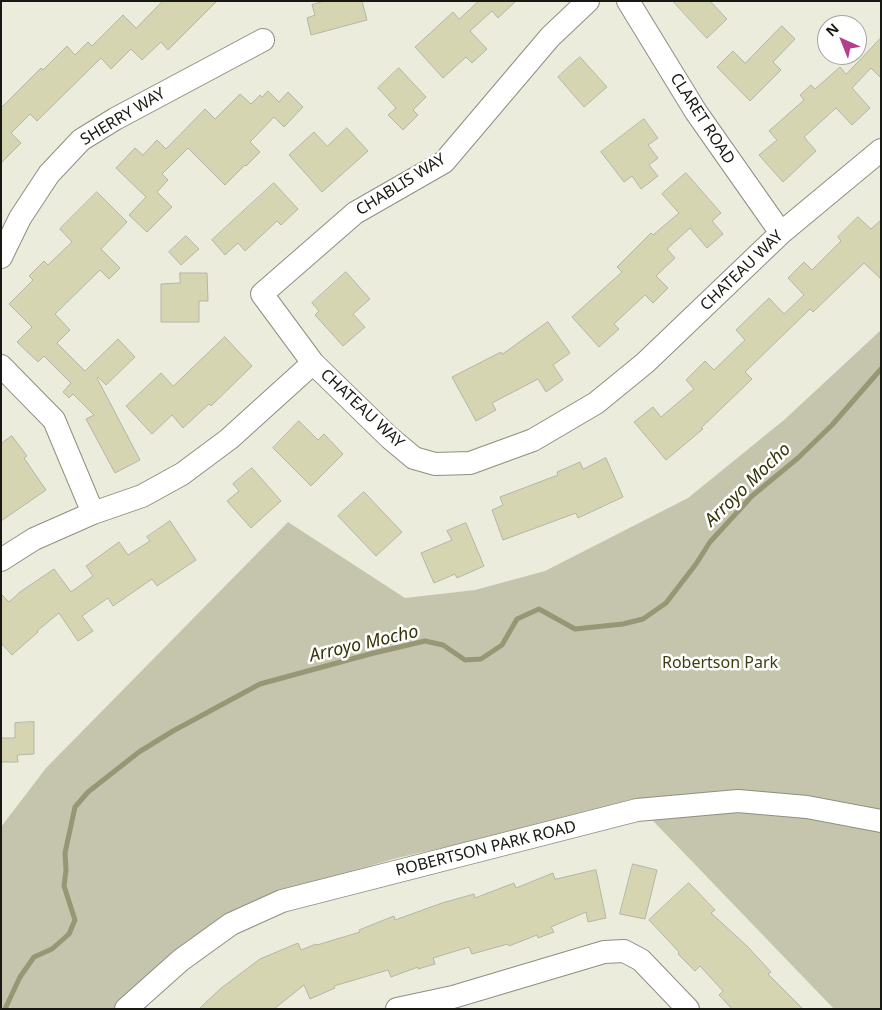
<!DOCTYPE html>
<style>
body{margin:0}
#map{position:relative;width:882px;height:1010px;overflow:hidden;background:#ececdd;font-family:"Noto Sans",sans-serif}
canvas{display:block}
.frame{position:absolute;inset:0;border:2px solid #191913;pointer-events:none}
.north{position:absolute;left:817px;top:15px;width:50px;height:50px;box-sizing:border-box;background:#fff;border:1px solid #a3a3a1;border-radius:50%;rotate:316deg;font-size:14px;font-weight:700;line-height:20px;text-align:center;color:#191913}
.north::after{content:'';display:block;margin:auto;width:18px;height:22px;background:#b53c8f;clip-path:polygon(50% 0,100% 100%,50% 72%,0 100%)}
</style>
<div id="map">
<canvas width="882" height="1010"></canvas>
<div class="frame"></div>
<div class="north">N</div>
</div>
<script>
const context = document.querySelector('canvas').getContext('2d');
context.lineJoin = 'round';
function paint(path, color) { context.fillStyle = color; context.fill(path, 'evenodd'); }
function trace(path, color, width, dash) { context.strokeStyle = color; context.lineWidth = width; context.lineCap = dash ? 'butt' : 'round'; context.setLineDash(dash || []); context.stroke(path); }
function drawText(font, color, halo, rows, align = 'center') {
  context.font = font + ' "Noto Sans",sans-serif'; context.lineWidth = 5; context.setLineDash([]); context.textBaseline = 'middle'; context.strokeStyle = halo; context.fillStyle = color; for (const [text, x, y, turn = 0] of rows) {
    context.save(); context.translate(x, y); context.rotate((+turn || 0) * Math.PI / 180); context.textAlign = isNaN(turn) ? turn : align; if (halo) context.strokeText(text, 0, 0); context.fillText(text, 0, 0); context.restore();
  }
}
paint(new Path2D(`
 M 881,330 L 881,1009 L 834,1009 L 632,799 L 455,845 L 397,858 L 265,897 L 117,1009 L 1,1009 L 1,827 L 46,768 L 288,522 L 405,598 L 475,590 L 545,571 L 688,498 L 784,420 Z`), '#c5c5ae');
trace(new Path2D(`
 M 5,1009 L 20,977 L 34,957 L 52,949 L 69,934 L 75,920 L 64,886 L 66,870 L 65,853 L 75,807 L 88,792 L 139,752 L 173,731 L 260,684 L 370,654 L 425,641 L 443,645 L 465,660 L 481,659 L 502,645 L 517,619 L 539,609 L 575,629 L 623,624 L 643,619 L 666,603 L 696,564 L 710,542 L 752,496 L 798,458 L 832,425 L 881,369`), '#979775', 5);
const building = new Path2D(`
 M 163,1 L 217,1 L 168,50 L 161,42 L 142,60 L 131,49 L 111,69 L 101,58 L 37,121 L 30,114 L 11,133 L 21,143 L 1,163 L 1,108 L 41,68 L 43,70 L 67,46 L 75,55 L 88,42 L 92,46 L 123,15 L 136,28 Z
 M 325,1 L 362,1 L 367,20 L 311,35 L 307,18 L 315,15 L 312,5 Z
 M 479,1 L 516,1 L 498,18 L 492,11 L 470,31 L 487,49 L 472,63 L 466,57 L 443,78 L 415,47 L 453,12 L 459,19 Z
 M 673,1 L 710,1 L 727,19 L 707,38 Z
 M 782,26 L 795,39 L 773,62 L 781,70 L 750,101 L 717,67 L 733,51 L 745,63 Z
 M 881,38 L 881,78 L 871,68 L 852,88 L 870,108 L 852,125 L 836,108 L 804,137 L 816,151 L 783,182 L 759,155 L 777,140 L 769,131 L 804,100 L 800,95 L 811,85 L 815,89 L 840,67 L 846,74 Z
 M 580,57 L 607,87 L 584,107 L 558,77 Z
 M 399,68 L 426,97 L 413,110 L 418,115 L 403,130 L 388,115 L 396,108 L 378,88 Z
 M 268,91 L 279,102 L 288,92 L 303,107 L 284,127 L 274,117 L 250,142 L 260,152 L 246,166 L 245,165 L 225,185 L 188,148 L 162,174 L 168,180 L 157,192 L 172,207 L 147,232 L 129,215 L 146,197 L 116,168 L 135,148 L 143,155 L 157,140 L 166,149 L 205,109 L 215,119 L 240,94 L 251,104 L 260,95 L 262,97 Z
 M 644,119 L 658,138 L 648,145 L 658,158 L 649,165 L 658,176 L 641,189 L 632,176 L 624,182 L 601,152 Z
 M 347,128 L 368,151 L 322,192 L 289,155 L 314,132 L 327,146 Z
 M 686,173 L 721,213 L 712,221 L 723,234 L 707,248 L 690,228 L 667,249 L 675,258 L 656,276 L 668,288 L 653,303 L 645,295 L 614,324 L 619,329 L 599,347 L 572,317 L 622,272 L 617,267 L 651,233 L 653,235 L 679,213 L 662,194 Z
 M 274,183 L 298,209 L 281,225 L 277,221 L 245,251 L 238,243 L 225,255 L 212,240 Z
 M 97,192 L 127,222 L 101,249 L 120,268 L 109,279 L 100,270 L 55,314 L 70,330 L 57,343 L 85,371 L 118,339 L 135,357 L 106,385 L 98,377 L 97,378 L 140,460 L 115,473 L 86,419 L 94,415 L 73,394 L 69,398 L 63,392 L 71,383 L 44,356 L 38,362 L 17,342 L 32,327 L 9,304 L 33,280 L 29,276 L 44,261 L 48,265 L 72,242 L 60,229 Z
 M 858,217 L 871,229 L 881,220 L 881,279 L 864,263 L 813,312 L 810,309 L 745,372 L 752,379 L 701,428 L 703,429 L 666,460 L 634,422 L 653,407 L 661,417 L 694,389 L 686,380 L 705,361 L 714,370 L 745,340 L 736,330 L 769,298 L 784,314 L 804,295 L 788,278 L 804,262 L 812,270 L 841,241 L 838,237 Z
 M 186,236 L 199,249 L 181,265 L 169,252 Z
 M 346,272 L 370,299 L 353,314 L 365,327 L 343,346 L 315,315 L 319,311 L 312,303 Z
 M 180,273 L 207,273 L 208,301 L 199,301 L 199,322 L 161,322 L 161,284 L 180,283 Z
 M 548,322 L 570,353 L 553,365 L 563,380 L 546,392 L 538,379 L 492,403 L 496,410 L 476,421 L 452,377 L 501,352 L 502,354 Z
 M 225,337 L 252,366 L 211,406 L 209,404 L 183,428 L 172,415 L 152,434 L 126,406 L 161,373 L 173,386 Z
 M 299,421 L 318,440 L 324,434 L 343,454 L 311,486 L 273,448 Z
 M 12,436 L 27,456 L 24,458 L 46,490 L 1,521 L 1,444 Z
 M 606,458 L 623,497 L 578,518 L 576,513 L 503,540 L 492,510 L 503,505 L 500,497 L 558,475 L 557,472 L 580,462 L 583,469 Z
 M 252,468 L 281,501 L 251,528 L 227,501 L 239,491 L 233,484 Z
 M 364,492 L 402,532 L 376,556 L 338,516 Z
 M 170,521 L 196,560 L 157,586 L 152,579 L 113,606 L 108,598 L 82,616 L 93,631 L 78,641 L 59,613 L 37,631 L 38,632 L 12,655 L 1,643 L 1,594 L 9,602 L 20,592 L 54,569 L 71,592 L 93,576 L 86,566 L 119,542 L 128,555 L 150,541 L 147,537 Z
 M 466,523 L 484,566 L 457,578 L 455,574 L 434,583 L 421,553 L 452,540 L 447,531 Z
 M 34,722 L 34,754 L 17,755 L 18,762 L 1,762 L 1,738 L 15,738 L 15,723 Z
 M 633,864 L 657,870 L 645,919 L 620,914 Z
 M 596,870 L 606,918 L 588,922 L 586,912 L 551,927 L 554,932 L 538,938 L 537,935 L 509,946 L 508,944 L 472,954 L 469,947 L 433,958 L 435,964 L 418,969 L 418,967 L 391,977 L 388,970 L 334,986 L 335,988 L 310,999 L 304,985 L 274,1009 L 199,1009 L 220,989 L 260,959 L 298,943 L 301,950 L 316,944 L 317,945 L 360,932 L 359,930 L 394,916 L 395,920 L 442,903 L 474,894 L 475,898 L 514,883 L 516,888 L 553,873 L 555,879 Z
 M 689,883 L 715,910 L 711,913 L 747,946 L 771,972 L 768,974 L 803,1009 L 732,1009 L 719,995 L 723,991 L 700,966 L 695,971 L 678,954 L 679,952 L 649,920 Z`);
paint(building, '#d5d6b1');
trace(building, '#b5b5a6', 1);
const minor = new Path2D(`
 M 588,1 L 550,37 L 444,162 L 355,213 L 262,294 L 313,363 L 390,438 L 414,458 L 435,464 L 470,463 L 533,440 L 596,403 L 645,363 L 781,233 L 881,150
 M 628,1 L 696,112 L 781,233
 M 1,257 L 20,218 L 49,174 L 81,140 L 115,119 L 263,40
 M 1,366 L 54,420 L 93,513
 M 1,560 L 34,539 L 93,513 L 142,496 L 182,474 L 229,439 L 313,363
 M 126,1009 L 181,960 L 231,924 L 282,901 L 637,810 L 738,801 L 807,807 L 881,821
 M 397,1009 L 453,997 L 604,952 L 624,951 L 641,960 L 688,1009`);
trace(minor, '#8f8f81', 24);
trace(minor, '#fff', 22);
drawText('16px', '#191913', '#fff', [
 ["SHERRY WAY",123,117,-31],
 ["CLARET ROAD",702,119,57],
 ["CHABLIS WAY",401,185,-32],
 ["CHATEAU WAY",742,271,-44],
 ["CHATEAU WAY",362,409,43],
 ["ROBERTSON PARK ROAD",486,849,-14]
]);
drawText('16px', '#3e3d11', '#fff', [
 ["Robertson Park",720,663]
]);
drawText('italic 18px', '#353406', '#fff', [
 ["Arroyo Mocho",748,485,-44],
 ["Arroyo Mocho",364,644,-13]
]);
</script>
